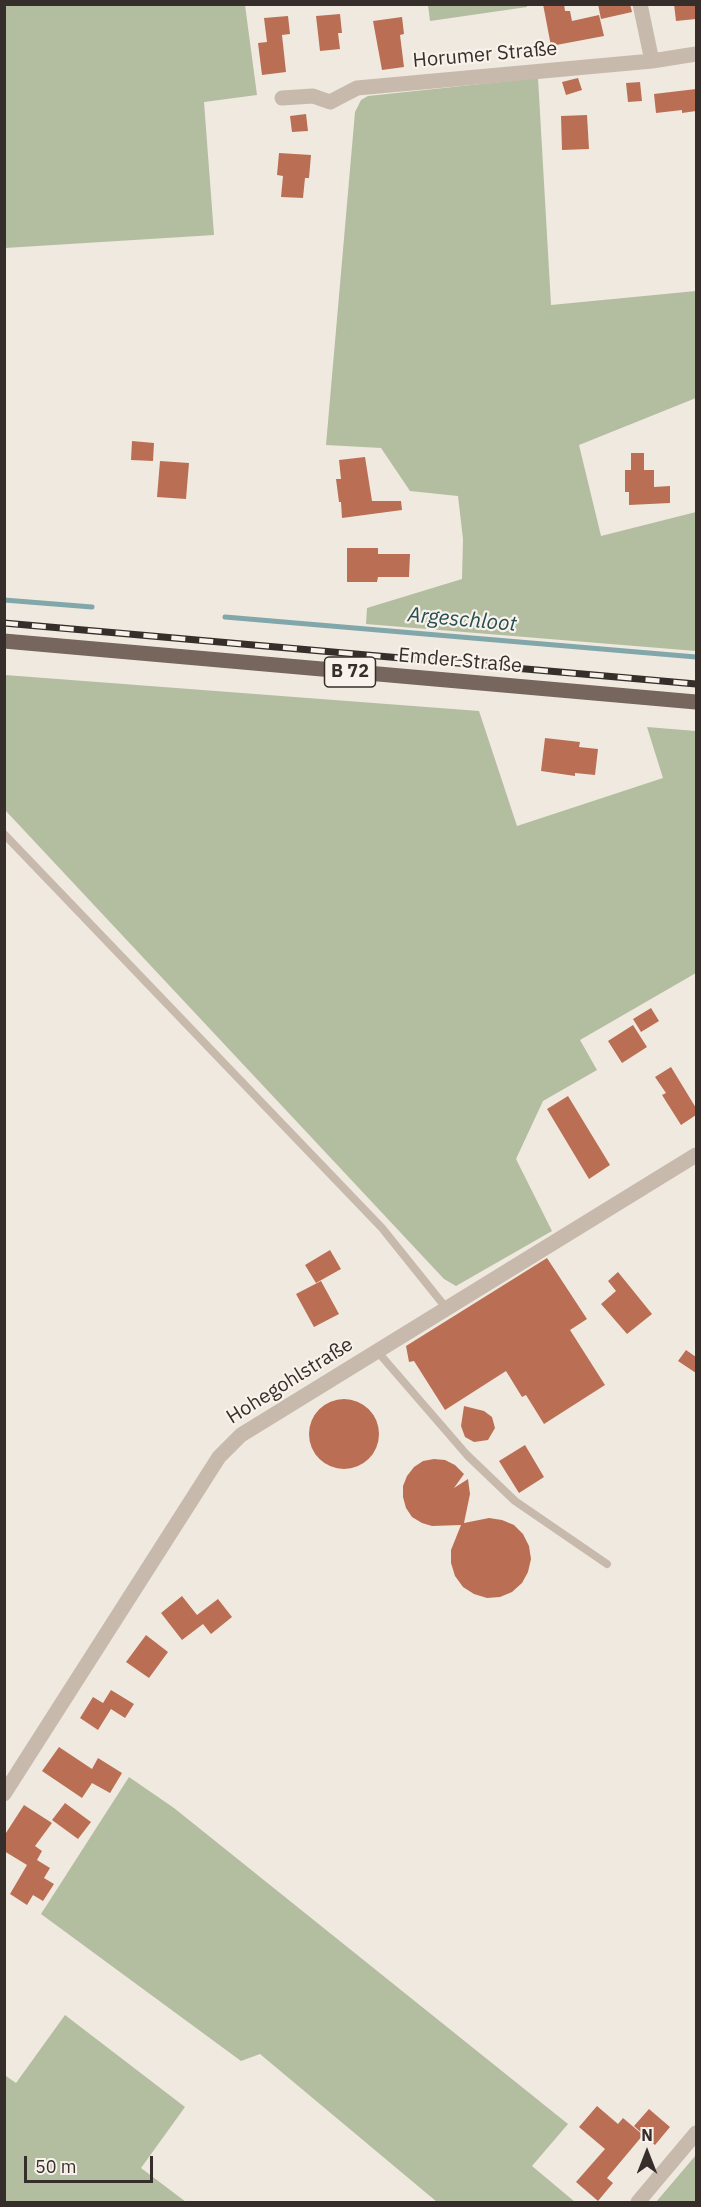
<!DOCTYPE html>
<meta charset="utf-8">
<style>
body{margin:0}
#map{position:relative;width:701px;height:2207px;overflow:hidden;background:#f0e9df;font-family:"IBM Plex Sans",sans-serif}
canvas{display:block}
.frame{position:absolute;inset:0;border:6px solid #362e2a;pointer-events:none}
.north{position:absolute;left:617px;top:2123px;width:60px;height:60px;-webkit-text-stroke:4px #f8f2eb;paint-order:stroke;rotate:0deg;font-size:16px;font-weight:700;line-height:24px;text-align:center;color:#362e2a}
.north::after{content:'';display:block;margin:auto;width:21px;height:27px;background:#362e2a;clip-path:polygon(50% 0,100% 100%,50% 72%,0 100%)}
.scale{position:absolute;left:24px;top:2156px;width:129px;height:27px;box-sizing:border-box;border:3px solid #362e2a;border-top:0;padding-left:8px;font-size:18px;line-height:21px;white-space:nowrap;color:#362e2a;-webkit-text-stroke:4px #f8f2eb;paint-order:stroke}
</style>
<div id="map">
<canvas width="701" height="2207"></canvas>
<div class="frame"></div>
<div class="north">N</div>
<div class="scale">50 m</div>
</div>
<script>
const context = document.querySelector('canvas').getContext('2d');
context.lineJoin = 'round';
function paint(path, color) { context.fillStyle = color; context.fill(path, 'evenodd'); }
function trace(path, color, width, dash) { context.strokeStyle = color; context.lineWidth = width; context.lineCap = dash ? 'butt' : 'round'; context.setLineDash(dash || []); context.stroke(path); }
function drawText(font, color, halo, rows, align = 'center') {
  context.font = font + ' "IBM Plex Sans",sans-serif'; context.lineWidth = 4.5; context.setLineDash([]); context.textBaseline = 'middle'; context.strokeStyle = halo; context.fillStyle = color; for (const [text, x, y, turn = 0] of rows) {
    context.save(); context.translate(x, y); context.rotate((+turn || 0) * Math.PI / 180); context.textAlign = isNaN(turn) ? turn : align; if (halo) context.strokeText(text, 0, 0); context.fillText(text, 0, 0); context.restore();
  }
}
paint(new Path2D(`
 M 5,4 L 245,5 L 257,95 L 204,102 L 214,235 L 5,248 Z
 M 527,5 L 527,7 L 430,21 L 428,5 Z
 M 538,78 L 551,305 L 696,291 L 696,398 L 579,445 L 601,536 L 696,512 L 696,651 L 366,624 L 367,608 L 462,579 L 463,539 L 458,496 L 410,491 L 381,448 L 326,445 L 355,112 L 361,100 L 368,96 Z
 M 5,675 L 479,711 L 517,826 L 663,778 L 647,727 L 696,731 L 696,973 L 580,1040 L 597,1070 L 543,1101 L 516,1159 L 552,1231 L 456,1286 L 444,1279 L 5,810 Z
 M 129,1777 L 174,1808 L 568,2124 L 532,2166 L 575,2202 L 437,2202 L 260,2054 L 241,2061 L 41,1914 Z
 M 65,2015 L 185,2107 L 141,2168 L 186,2202 L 5,2202 L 5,2078 L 6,2076 L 16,2083 Z
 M 696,2155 L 696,2202 L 656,2202 Z`), '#b3bea0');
trace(new Path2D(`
 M 4,600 L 92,607
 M 225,617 L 696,657`), '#81a7aa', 5);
paint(new Path2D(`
 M 543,4 L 564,4 L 565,11 L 570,11 L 572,21 L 599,15 L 604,36 L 551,46 Z
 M 598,4 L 630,4 L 632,12 L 601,19 Z
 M 674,4 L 696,4 L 696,19 L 676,21 Z
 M 340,14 L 342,33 L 338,33 L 340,49 L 320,51 L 316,16 Z
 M 288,16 L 290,34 L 282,35 L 286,72 L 262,75 L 258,43 L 267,42 L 264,18 Z
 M 402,17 L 404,34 L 400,35 L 404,67 L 382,70 L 373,21 Z
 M 578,78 L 582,90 L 566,95 L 562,82 Z
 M 640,82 L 642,101 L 628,102 L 626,83 Z
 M 696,89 L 696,111 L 682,113 L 682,110 L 656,113 L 654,94 Z
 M 306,114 L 308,131 L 292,132 L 290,116 Z
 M 587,115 L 589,149 L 562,150 L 561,116 Z
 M 279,153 L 311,155 L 309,178 L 305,178 L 303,198 L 281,197 L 283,176 L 277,175 Z
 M 132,441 L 154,443 L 153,461 L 131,460 Z
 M 631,453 L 644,453 L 644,470 L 654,470 L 654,487 L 670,486 L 670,503 L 629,505 L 629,492 L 625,492 L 625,470 L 631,470 Z
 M 365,457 L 372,501 L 401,501 L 402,510 L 342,518 L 341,502 L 339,502 L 336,479 L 341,479 L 339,460 Z
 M 160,461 L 189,463 L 186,499 L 157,497 Z
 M 347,548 L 378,548 L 378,554 L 410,554 L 409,577 L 378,577 L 377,582 L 347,582 Z
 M 545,738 L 580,742 L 579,747 L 598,749 L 595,775 L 575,773 L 575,776 L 541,771 Z
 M 651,1008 L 659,1021 L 641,1032 L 633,1019 Z
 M 633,1025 L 647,1047 L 622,1063 L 608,1041 Z
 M 671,1067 L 696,1108 L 696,1115 L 681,1125 L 662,1095 L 666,1093 L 655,1077 Z
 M 568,1096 L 610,1165 L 589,1179 L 547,1109 Z
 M 330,1250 L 341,1269 L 316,1283 L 305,1265 Z
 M 547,1258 L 587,1319 L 570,1330 L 605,1385 L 544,1424 L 526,1395 L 522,1397 L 506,1371 L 445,1410 L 414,1361 L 409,1362 L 406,1346 Z
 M 618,1272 L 652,1314 L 627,1334 L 601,1304 L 616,1291 L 608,1281 Z
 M 321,1281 L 339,1314 L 314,1327 L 296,1294 Z
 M 686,1350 L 696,1357 L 696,1373 L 678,1361 Z
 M309 1434a35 35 0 1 1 70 0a35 35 0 1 1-70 0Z
 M 464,1406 L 484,1411 L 492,1417 L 495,1428 L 488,1440 L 474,1442 L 465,1437 L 461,1426 Z
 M 525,1445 L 544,1477 L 519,1493 L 499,1461 Z
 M 434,1459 L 445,1460 L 455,1465 L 464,1474 L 454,1488 L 468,1479 L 470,1494 L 464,1523 L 489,1518 L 502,1520 L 514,1525 L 523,1534 L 529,1546 L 531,1559 L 528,1572 L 522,1583 L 512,1592 L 500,1597 L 487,1598 L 474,1594 L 463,1587 L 455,1576 L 451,1563 L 451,1550 L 461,1525 L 432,1526 L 422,1523 L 412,1517 L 406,1508 L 403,1497 L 403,1486 L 407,1476 L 414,1467 L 423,1461 Z
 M 182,1596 L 197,1615 L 218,1599 L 232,1617 L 211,1634 L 203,1624 L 182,1640 L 161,1613 Z
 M 146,1635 L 168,1652 L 149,1678 L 126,1662 Z
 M 111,1690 L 134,1704 L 125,1718 L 111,1709 L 98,1730 L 80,1718 L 93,1697 L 103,1703 Z
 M 59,1747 L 92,1769 L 98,1758 L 122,1773 L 110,1793 L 92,1783 L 82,1798 L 42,1771 Z
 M 65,1803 L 91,1822 L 78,1839 L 52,1820 Z
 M 24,1805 L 52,1823 L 35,1846 L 42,1851 L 37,1860 L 50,1868 L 44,1878 L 54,1884 L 43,1901 L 33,1895 L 27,1905 L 10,1894 L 27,1865 L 4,1851 L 4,1836 Z
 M 597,2106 L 618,2124 L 623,2118 L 643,2135 L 607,2178 L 613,2183 L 598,2201 L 576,2182 L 605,2149 L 579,2127 Z
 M 649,2109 L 670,2127 L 655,2145 L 634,2126 Z`), '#ba6f54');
trace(new Path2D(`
 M 4,834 L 382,1228 L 447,1309
 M 377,1351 L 467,1455 L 515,1501 L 607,1564`), '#c7b9ac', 8);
trace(new Path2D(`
 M 640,4 L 652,61
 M 282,98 L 313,96 L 330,102 L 357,88 L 652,61 L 696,54
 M 4,1794 L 219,1457 L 241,1435 L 696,1155
 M 638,2202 L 696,2133`), '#c7b9ac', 15);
trace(new Path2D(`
 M 4,641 L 696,702`), '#76665d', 15);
const rail = new Path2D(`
 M 4,623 L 696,684`);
trace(rail, '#362e2a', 7);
trace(rail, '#f8f2eb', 4.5, [14]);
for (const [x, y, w] of [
 [350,672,51]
]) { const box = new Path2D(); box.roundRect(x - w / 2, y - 15, w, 30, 4.5); context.fillStyle = '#f8f2eb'; context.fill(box); trace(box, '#362e2a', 1.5); }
drawText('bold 18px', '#362e2a', null, [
 ["B 72",350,672]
]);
drawText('20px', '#362e2a', '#f8f2eb', [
 ["Horumer Straße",485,55,-5],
 ["Emder Straße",460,661,5],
 ["Hohegohlstraße",290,1381,-32]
]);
drawText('italic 21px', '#244f53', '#f8f2eb', [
 ["Argeschloot",462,620,5]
]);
</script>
